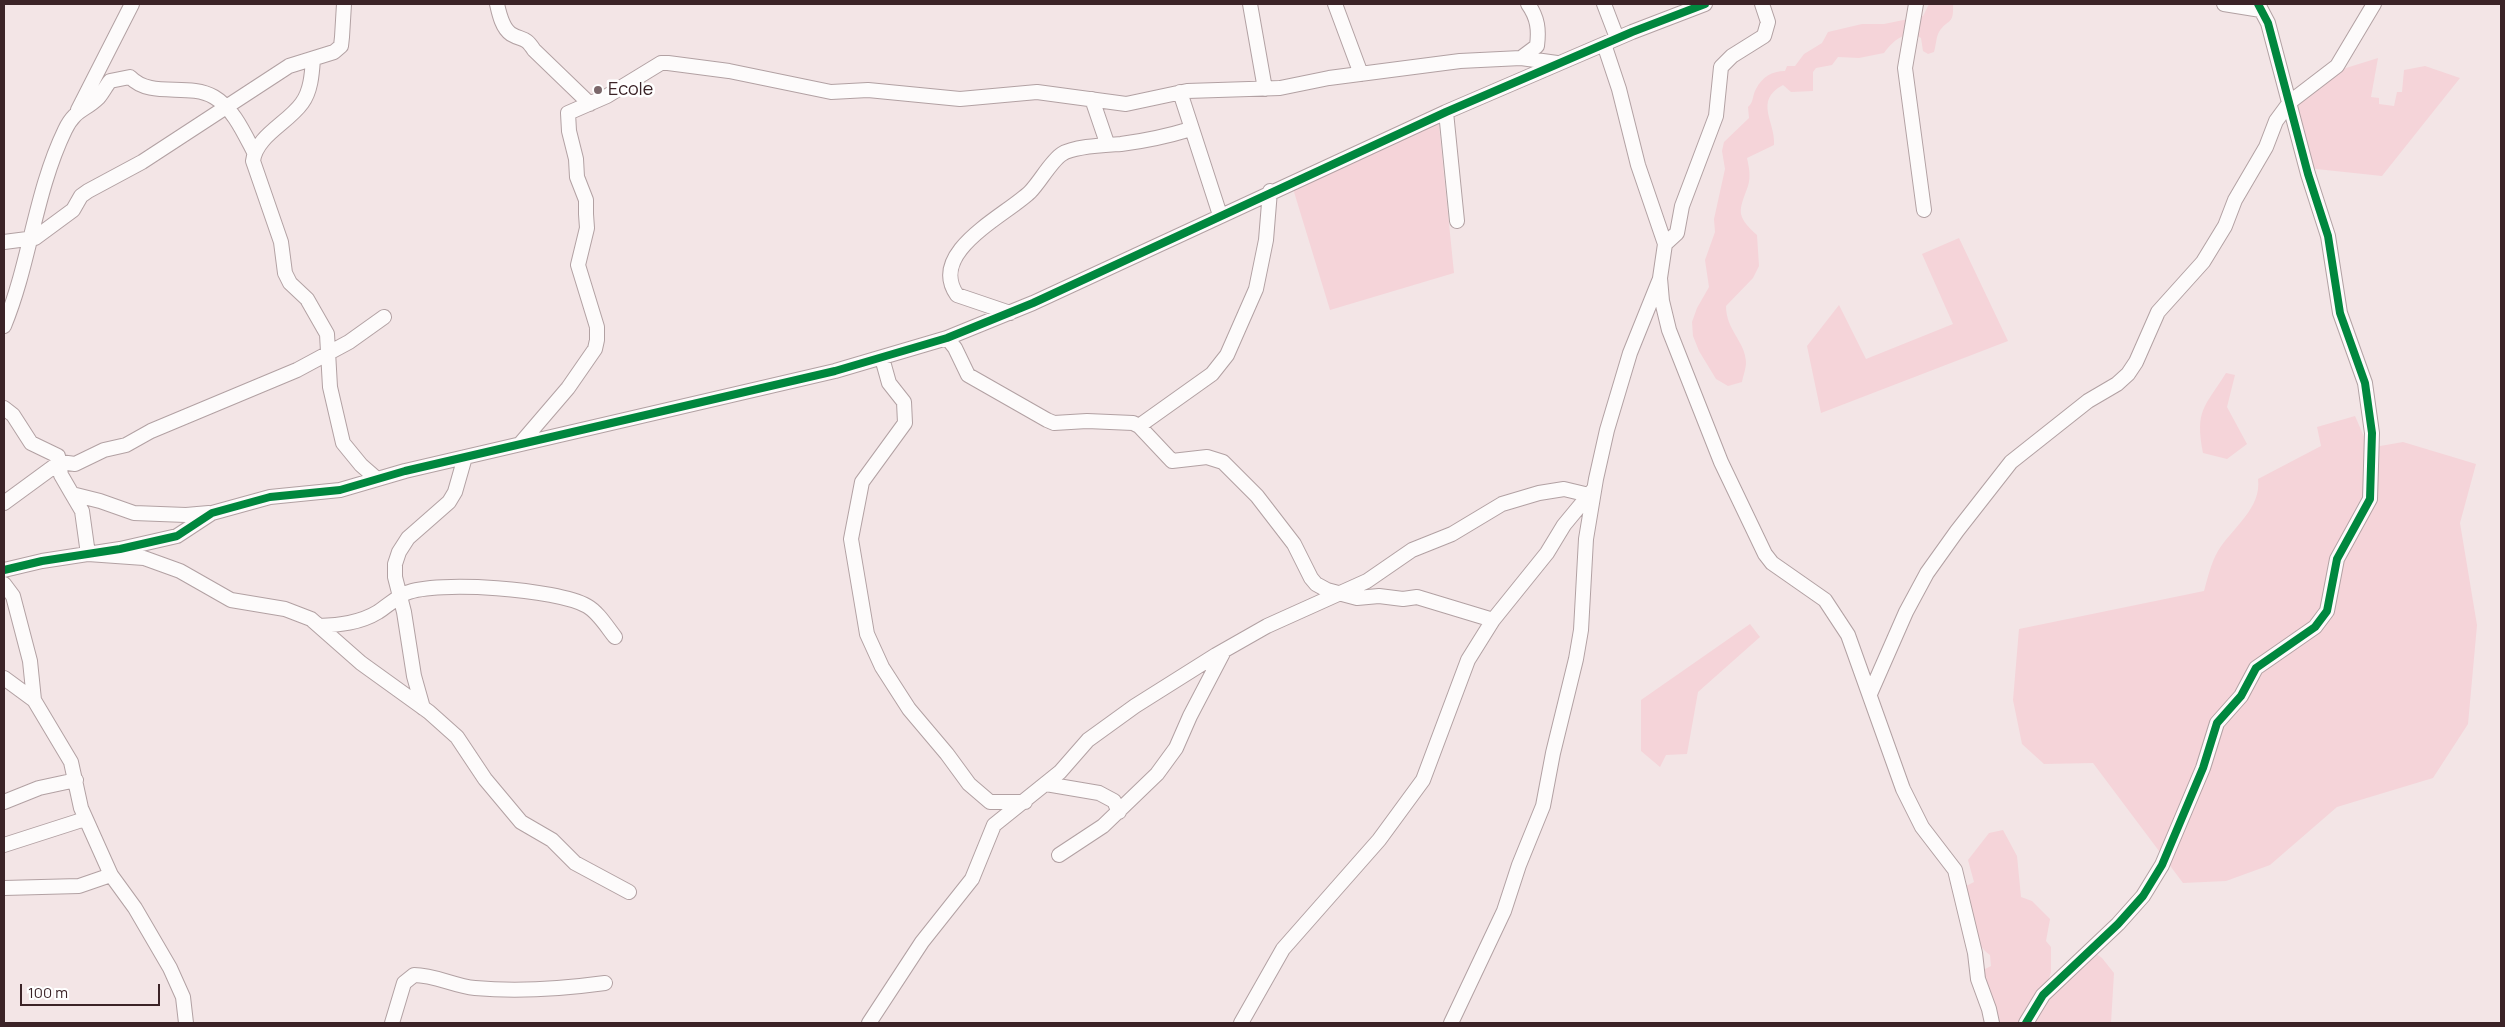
<!DOCTYPE html>
<style>
body{margin:0}
#map{position:relative;width:2505px;height:1027px;overflow:hidden;background:#f3e5e6;font-family:Manrope,sans-serif}
canvas{display:block}
.frame{position:absolute;inset:0;border:5px solid #3b2327;pointer-events:none}
.scale{position:absolute;left:20px;top:984px;width:140px;height:22px;box-sizing:border-box;border:2px solid #3b2327;border-top:0;padding-left:6px;font-size:15px;line-height:18px;white-space:nowrap;color:#3b2327;-webkit-text-stroke:4px #fff;paint-order:stroke}
</style>
<div id="map">
<canvas width="2505" height="1027"></canvas>
<div class="frame"></div>
<div class="scale">100 m</div>
</div>
<script>
const context = document.querySelector('canvas').getContext('2d');
context.lineJoin = 'round';
function paint(path, color) { context.fillStyle = color; context.fill(path, 'evenodd'); }
function trace(path, color, width, dash) { context.strokeStyle = color; context.lineWidth = width; context.lineCap = dash ? 'butt' : 'round'; context.setLineDash(dash || []); context.stroke(path); }
function drawText(font, color, halo, rows, align = 'center') {
  context.font = font + ' Manrope,sans-serif'; context.lineWidth = 5; context.setLineDash([]); context.textBaseline = 'middle'; context.strokeStyle = halo; context.fillStyle = color; for (const [text, x, y, turn = 0] of rows) {
    context.save(); context.translate(x, y); context.rotate((+turn || 0) * Math.PI / 180); context.textAlign = isNaN(turn) ? turn : align; if (halo) context.strokeText(text, 0, 0); context.fillText(text, 0, 0); context.restore();
  }
}
paint(new Path2D(`
 M 1929,4 L 1953,4 C 1954,26 1948,18 1939,32 C 1936,37 1936,46 1934,52 L 1928,54 L 1923,51 L 1921,38 C 1906,28 1892,42 1884,53 L 1859,58 L 1838,57 L 1832,65 L 1816,68 L 1813,72 L 1813,91 L 1791,92 L 1783,85 C 1753,101 1776,122 1774,145 L 1747,158 C 1749,167 1751,177 1748,186 C 1739,211 1735,215 1757,235 L 1759,266 L 1753,278 L 1726,306 C 1726,330 1745,341 1746,362 C 1746,369 1743,376 1742,382 L 1728,386 L 1716,379 L 1699,351 L 1693,336 L 1692,322 L 1697,308 L 1709,287 L 1705,260 L 1715,232 L 1714,219 L 1725,169 L 1722,151 L 1724,142 L 1749,118 L 1748,107 C 1754,102 1752,96 1756,89 C 1762,77 1772,71 1785,71 L 1787,66 L 1795,66 L 1804,54 L 1822,43 L 1828,32 L 1862,24 L 1884,24 L 1923,16 Z
 M 2378,58 L 2371,97 L 2379,98 L 2379,104 L 2394,106 L 2397,92 L 2402,92 L 2404,70 L 2425,66 L 2460,78 L 2382,176 L 2307,168 L 2290,102 L 2330,73 Z
 M 1438,115 L 1454,273 L 1330,310 L 1291,182 Z
 M 1959,238 L 2008,341 L 1821,413 L 1807,346 L 1839,305 L 1866,359 L 1953,324 L 1922,254 Z
 M 2226,373 L 2235,375 L 2227,407 L 2247,444 L 2227,459 L 2203,453 C 2195,410 2204,408 2226,373 Z
 M 2355,416 L 2369,448 L 2403,442 L 2476,464 L 2460,523 L 2477,625 L 2468,724 L 2433,778 L 2337,807 L 2270,865 L 2226,881 L 2183,883 L 2093,763 L 2044,764 L 2022,744 L 2013,700 L 2019,629 L 2204,591 C 2208,577 2211,563 2218,551 C 2232,528 2262,508 2258,479 L 2321,446 L 2317,427 Z
 M 1750,624 L 1760,637 L 1698,692 L 1687,754 L 1666,755 L 1660,767 L 1641,751 L 1641,700 Z
 M 2003,830 L 2017,856 L 2021,897 L 2032,901 L 2050,919 L 2046,941 L 2051,947 L 2051,972 L 2044,994 L 2091,950 L 2102,958 L 2114,973 L 2111,1023 L 1998,1023 L 1983,976 L 1983,970 L 1991,966 L 1990,955 C 1970,942 1970,908 1966,886 L 1974,882 L 1968,860 L 1989,833 Z`), '#f5d4d9');
const minor = new Path2D(`
 M 497,4 C 499,13 502,28 511,34 C 523,41 525,36 534,50 L 590,104
 M 1250,4 L 1265,89
 M 1335,4 L 1361,74
 M 1604,4 L 1617,38
 M 1762,4 L 1768,22 L 1764,36 L 1732,56 L 1721,67 L 1716,116 L 1682,206 L 1677,233 L 1665,244 L 1660,278 L 1662,301 L 1669,330 L 1721,462 L 1765,554 L 1772,563 L 1825,600 L 1848,635 L 1903,789 L 1922,827 L 1955,870 L 1975,953 L 1978,979 L 1989,1009 L 1992,1023
 M 1916,4 L 1905,68 L 1924,210
 M 2224,4 L 2261,10
 M 1604,44 L 1619,89 L 1638,165 L 1665,244
 M 1521,58 L 1537,46 C 1539,30 1538,18 1528,4
 M 313,59 C 312,73 311,91 302,103 C 288,123 256,136 253,161 L 281,242 L 285,273 L 290,283 L 307,299 L 327,334 L 330,387 L 343,443 L 361,465 L 377,479
 M 1180,92 L 1220,215
 M 1092,99 L 1107,143
 M 78,110 L 132,4
 M 1446,112 L 1457,221
 M 4,242 L 35,238 L 73,210 L 81,196 L 88,191 L 142,162 L 289,66 L 334,52 L 341,46 L 342,37 L 344,4
 M 1010,313 L 957,295 C 927,252 1005,216 1030,192 C 1040,182 1051,161 1062,154 C 1074,146 1107,145 1121,144 C 1145,141 1168,136 1191,129
 M 4,326 C 30,263 35,192 65,130 C 75,109 85,111 99,97 C 103,92 106,86 110,81 L 130,77 C 151,99 188,82 214,97 C 233,108 244,133 254,152
 M 947,338 L 955,348 L 968,375 L 1047,420 L 1054,423 L 1087,421 L 1133,423 L 1139,426 L 1172,461 L 1207,457 L 1223,462 L 1257,496 L 1294,544 L 1311,578 L 1316,584 L 1327,590 L 1357,598 L 1379,596 L 1403,599 L 1417,597 L 1493,620
 M 882,358 L 889,383 L 904,402 L 905,423 L 862,482 L 851,539 L 867,634 L 882,667 L 909,709 L 947,754 L 969,784 L 990,802 L 1025,802
 M 4,408 L 13,415 L 31,443 L 58,456 L 61,475 L 72,494 L 100,501 L 134,513 L 186,515 L 209,513
 M 1139,426 L 1212,374 L 1227,355 L 1256,289 L 1266,240 L 1270,191
 M 520,444 L 568,388 L 595,349 L 597,340 L 597,327 L 578,265 L 587,228 L 586,214 L 586,200 L 577,177 L 576,159 L 569,131 L 568,113 L 607,96 L 661,63 L 668,63 L 729,71 L 831,92 L 868,90 L 960,99 L 1037,92 L 1126,104 L 1187,91 L 1280,88 L 1329,78 L 1460,61 L 1521,58 L 1557,63
 M 72,494 L 82,511 L 88,554 L 144,558 L 180,571 L 231,600 L 285,609 L 311,619 L 361,663 L 429,712 L 457,737 L 485,779 L 521,822 L 552,840 L 575,863 L 629,892
 M 4,503 L 60,462 L 75,464 L 104,450 L 126,445 L 151,431 L 297,370 L 349,342 L 384,317
 M 4,570 L 42,561 L 120,549 L 177,536 L 212,513 L 270,497 L 340,490 L 405,471 L 835,371 L 947,338 L 1033,303 L 1446,112 L 1632,32 L 1705,4
 M 4,584 L 13,596 L 30,661 L 34,700 L 71,762 L 81,808 L 111,875
 M 319,626 C 339,625 360,623 378,612 C 387,606 396,598 406,593 C 437,580 557,589 587,606 C 598,612 607,627 615,637
 M 4,678 L 34,700
 M 1870,694 L 1906,612 L 1927,573 L 1957,531 L 2011,462 L 2088,401 L 2117,384 L 2128,374 L 2136,362 L 2158,312 L 2203,262 L 2225,226 L 2235,200 L 2266,147 L 2276,121 L 2290,102 L 2337,66 L 2374,4
 M 423,708 L 414,676 L 404,612 L 395,577 L 395,564 L 399,552 L 408,538 L 449,502 L 455,492 L 465,457
 M 1046,784 L 1099,793 L 1114,801 L 1119,812
 M 4,802 L 39,788 L 76,780
 M 4,845 L 85,819
 M 1059,855 L 1103,826 L 1157,774 L 1176,748 L 1190,716 L 1224,651
 M 4,888 L 79,886 L 111,875 L 135,908 L 170,968 L 183,997 L 186,1023
 M 392,1023 L 404,983 L 414,975 C 435,975 454,986 475,988 C 519,992 561,989 605,983
 M 869,1023 L 922,942 L 972,879 L 994,825 L 1060,772 L 1088,740 L 1135,706 L 1216,655 L 1267,626 L 1367,581 L 1412,550 L 1452,534 L 1502,504 L 1539,493 L 1564,489 L 1589,495
 M 1241,1023 L 1283,949 L 1379,840 L 1423,780 L 1468,660 L 1493,620 L 1547,553 L 1564,525 L 1593,490
 M 1451,1023 L 1504,911 L 1519,865 L 1543,806 L 1553,753 L 1576,659 L 1581,630 L 1586,539 L 1596,479 L 1607,430 L 1630,353 L 1659,281
 M 2026,1023 L 2043,995 L 2118,924 L 2143,896 L 2162,865 L 2203,768 L 2217,723 L 2241,696 L 2256,668 L 2315,627 L 2327,611 L 2337,559 L 2370,499 L 2372,433 L 2365,383 L 2340,313 L 2328,236 L 2308,174 L 2268,23 L 2258,4`);
trace(minor, '#b2a1a3', 16);
trace(minor, '#fdfbfb', 14);
trace(new Path2D(`
 M 4,570 L 42,561 L 120,549 L 177,536 L 212,513 L 270,497 L 340,490 L 405,471 L 835,371 L 947,338 L 1033,303 L 1446,112 L 1632,32 L 1705,4
 M 2026,1023 L 2043,995 L 2118,924 L 2143,896 L 2162,865 L 2203,768 L 2217,723 L 2241,696 L 2256,668 L 2315,627 L 2327,611 L 2337,559 L 2370,499 L 2372,433 L 2365,383 L 2340,313 L 2328,236 L 2308,174 L 2268,23 L 2258,4`), '#00873e', 8);
for (const [x, y, r, color] of [
 [598,90,5,"#7b676a"]
]) { const dot = new Path2D(); dot.arc(x, y, r, 0, 2 * Math.PI); context.fillStyle = color; context.fill(dot); trace(dot, '#fff', 2); }
drawText('18px', '#3b2327', '#fff', [
 ["Ecole",608,90]
], 'left');
</script>
